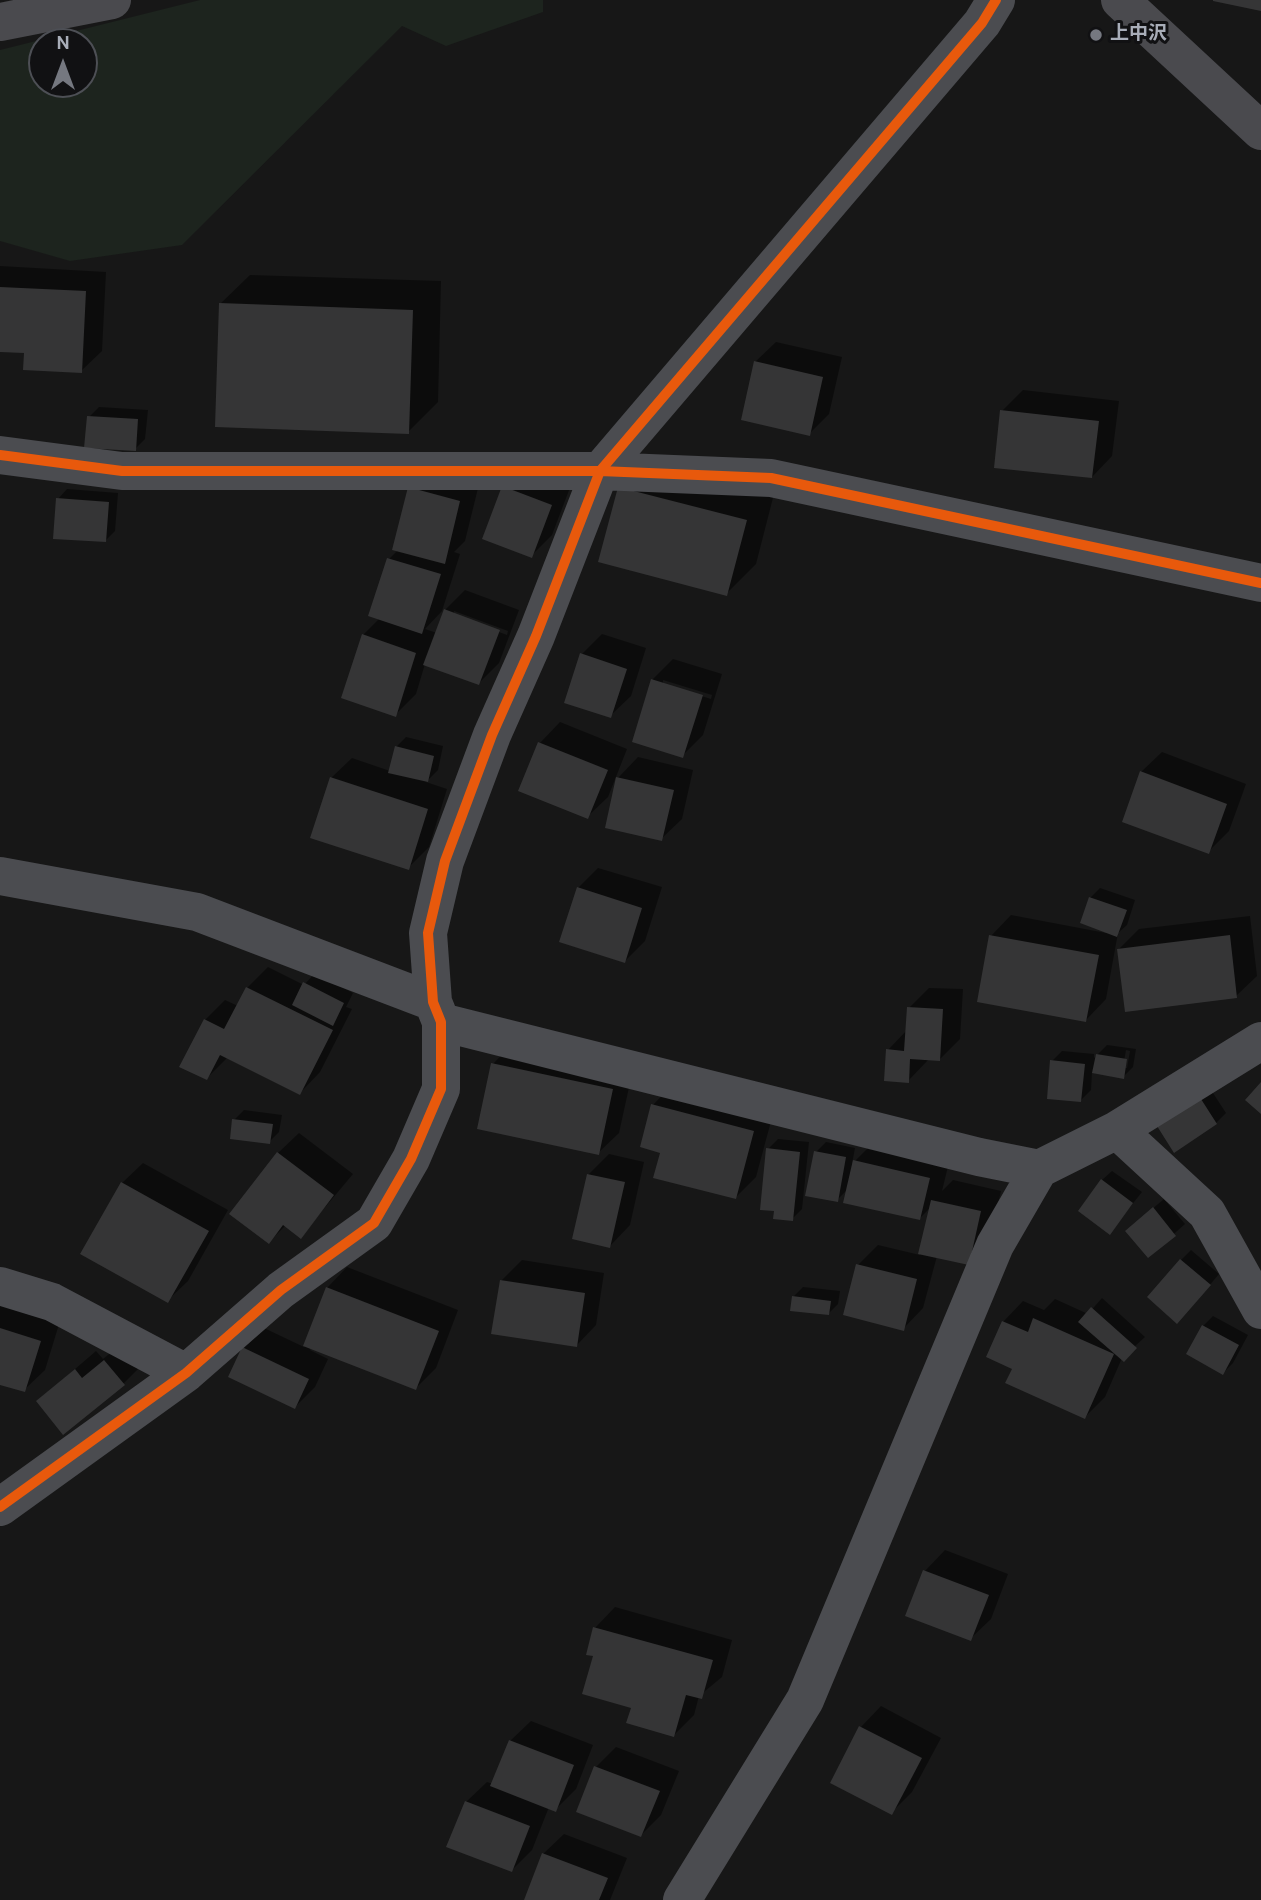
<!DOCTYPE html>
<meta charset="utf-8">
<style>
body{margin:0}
#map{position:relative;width:1261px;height:1900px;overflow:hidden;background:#171717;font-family:Overpass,sans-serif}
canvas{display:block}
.north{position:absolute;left:28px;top:28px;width:70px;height:70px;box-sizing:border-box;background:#111113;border:2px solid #4d4f55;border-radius:50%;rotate:0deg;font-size:19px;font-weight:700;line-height:28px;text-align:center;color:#a8adb8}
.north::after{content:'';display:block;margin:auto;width:24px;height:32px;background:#757880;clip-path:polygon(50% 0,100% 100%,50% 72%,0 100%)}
</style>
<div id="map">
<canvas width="1261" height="1900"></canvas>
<div class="north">N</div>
</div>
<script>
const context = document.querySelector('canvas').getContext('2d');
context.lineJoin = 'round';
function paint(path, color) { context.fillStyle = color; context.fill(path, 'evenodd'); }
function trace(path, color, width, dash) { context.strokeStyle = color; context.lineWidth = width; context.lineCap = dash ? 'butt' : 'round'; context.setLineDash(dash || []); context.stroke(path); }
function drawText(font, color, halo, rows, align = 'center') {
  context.font = font + ' Overpass,"Noto Sans JP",sans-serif'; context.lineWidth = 6; context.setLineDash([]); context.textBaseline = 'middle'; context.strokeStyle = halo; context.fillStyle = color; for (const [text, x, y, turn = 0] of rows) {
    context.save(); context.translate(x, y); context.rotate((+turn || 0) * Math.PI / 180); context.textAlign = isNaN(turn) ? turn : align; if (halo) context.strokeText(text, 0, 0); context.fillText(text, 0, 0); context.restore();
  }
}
paint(new Path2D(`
 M 200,0 L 543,0 L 543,12 L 446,46 L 402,26 L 182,245 L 70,261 L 0,241 L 0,50 ZM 42,42 L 84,42 L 84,84 L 42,84 Z`), '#1d241e');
paint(new Path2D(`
 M 0,266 L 106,272 L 102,351 L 81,371 L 26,351 L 0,350 Z
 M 250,275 L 441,281 L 438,402 L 408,432 L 220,304 Z
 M 776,342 L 842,357 L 829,414 L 809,434 L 755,362 Z
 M 1023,390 L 1119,401 L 1112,456 L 1092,477 L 1002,411 Z
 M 99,407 L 148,410 L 145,439 L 135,449 L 89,417 Z
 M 649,458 L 775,490 L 756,564 L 726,594 L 601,561 Z
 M 524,467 L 571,485 L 552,535 L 531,556 L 484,538 Z
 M 480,480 L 465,541 L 454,552 L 460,554 L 442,611 L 425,629 L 437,633 L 445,610 L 465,590 L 519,610 L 499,663 L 479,683 L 425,664 L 416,694 L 395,715 L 363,635 L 380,618 L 389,559 L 398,550 L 409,488 ZM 454,611 L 508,631 L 507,635 L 454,615 Z
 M 67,489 L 118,493 L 115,531 L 105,541 L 58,499 Z
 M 602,634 L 646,648 L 631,696 L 610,716 L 582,654 Z
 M 673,659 L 722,674 L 703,735 L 682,756 L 634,741 L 653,679 ZM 663,680 L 712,695 L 711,699 L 663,684 Z
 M 560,722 L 627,749 L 608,797 L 587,817 L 540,743 Z
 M 406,737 L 443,746 L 438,770 L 426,782 L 447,789 L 429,847 L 408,868 L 331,778 L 352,758 L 390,771 L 396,747 Z
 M 1162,752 L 1246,784 L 1229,831 L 1208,852 L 1141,772 Z
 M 638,757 L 693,770 L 682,819 L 661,839 L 618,778 Z
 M 598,868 L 662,887 L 645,941 L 625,961 L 578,888 Z
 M 1100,888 L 1135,900 L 1127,925 L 1118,933 L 1106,999 L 1086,1020 L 991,936 L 1011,915 L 1106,933 L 1090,898 Z
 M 1250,916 L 1257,976 L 1236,996 L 1119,949 L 1139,929 Z
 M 268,967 L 304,985 L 315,973 L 353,993 L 346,1007 L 352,1009 L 320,1072 L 300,1093 L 228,1057 L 207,1078 L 205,1020 L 225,1000 L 238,1006 L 247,988 Z
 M 929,988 L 963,989 L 960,1039 L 940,1059 L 929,1059 L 908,1081 L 888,1050 L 907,1030 L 909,1008 Z
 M 513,1043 L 633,1069 L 619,1133 L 598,1153 L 493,1064 Z
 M 1107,1045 L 1136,1049 L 1133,1067 L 1123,1077 L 1092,1072 L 1091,1090 L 1081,1100 L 1052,1061 L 1062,1051 L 1094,1054 L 1094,1058 ZM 1126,1050 L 1130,1051 L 1127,1068 L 1123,1068 Z
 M 673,1084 L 774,1110 L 756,1177 L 736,1197 L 662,1151 L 653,1105 Z
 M 1211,1090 L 1226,1113 L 1216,1123 L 1159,1126 Z
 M 244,1110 L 282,1115 L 279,1132 L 269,1142 L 234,1120 Z
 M 299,1133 L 353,1174 L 301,1236 L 286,1225 L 269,1242 L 232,1214 L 278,1153 Z
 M 778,1139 L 809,1142 L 802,1209 L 792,1219 L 768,1149 Z
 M 875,1141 L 950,1158 L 942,1191 L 953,1180 L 1001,1191 L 989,1243 L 968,1263 L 937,1256 L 923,1308 L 903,1329 L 858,1265 L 878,1245 L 920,1255 L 931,1207 L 920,1218 L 848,1189 L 837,1200 L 816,1152 L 826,1142 L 855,1148 L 852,1164 Z
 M 609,1154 L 644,1162 L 630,1225 L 610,1246 L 588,1175 Z
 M 143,1163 L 228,1210 L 188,1281 L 167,1301 L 122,1183 Z
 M 1112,1171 L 1142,1192 L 1110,1232 L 1102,1180 Z
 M 1164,1199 L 1185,1224 L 1149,1256 L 1138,1221 Z
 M 1191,1250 L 1219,1274 L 1187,1312 L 1181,1260 Z
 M 522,1260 L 604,1273 L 596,1325 L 576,1346 L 501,1281 Z
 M 347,1267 L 458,1310 L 436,1368 L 416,1388 L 311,1347 L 310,1350 L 328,1359 L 315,1387 L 295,1407 L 244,1348 L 264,1328 L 304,1347 L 327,1288 Z
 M 803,1287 L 840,1291 L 838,1304 L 828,1314 L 793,1297 Z
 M 1102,1298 L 1145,1337 L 1122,1358 L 1105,1397 L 1085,1417 L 1014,1368 L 1003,1322 L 1023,1301 L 1044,1310 L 1055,1299 L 1088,1314 Z
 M 0,1302 L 60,1321 L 45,1370 L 24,1390 L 0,1383 Z
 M 1213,1316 L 1248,1335 L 1233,1363 L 1223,1373 L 1188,1354 L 1203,1326 Z
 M 125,1341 L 144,1363 L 124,1383 L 38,1401 L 96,1351 L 103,1359 Z
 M 945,1550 L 1008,1574 L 991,1619 L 970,1639 L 908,1615 L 925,1571 Z
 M 615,1607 L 732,1640 L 722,1677 L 699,1696 L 694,1715 L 674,1735 L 634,1707 L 595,1655 L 588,1653 L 595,1628 Z
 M 881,1706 L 941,1738 L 912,1792 L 892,1812 L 833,1782 L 861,1727 Z
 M 531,1721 L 593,1745 L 576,1789 L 556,1809 L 549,1807 L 532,1850 L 512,1870 L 466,1802 L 487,1782 L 493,1784 L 510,1741 Z
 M 616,1747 L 679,1771 L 661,1815 L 641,1835 L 596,1767 Z
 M 564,1834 L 627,1858 L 610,1900 L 529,1900 L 543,1854 Z`), '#0007');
paint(new Path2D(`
 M 1213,0 L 1261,0 L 1261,11 L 1213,1 Z
 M 0,287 L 86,291 L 82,373 L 23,370 L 24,353 L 0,352 Z
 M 219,303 L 413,310 L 409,434 L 215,427 Z
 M 754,361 L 823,377 L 810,436 L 741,420 Z
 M 1000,410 L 1099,421 L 1092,478 L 994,468 Z
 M 87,416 L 138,419 L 136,451 L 84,448 Z
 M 502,486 L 552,505 L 532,558 L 482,539 Z
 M 408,487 L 460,501 L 445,564 L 392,550 Z
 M 618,487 L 747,520 L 727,596 L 598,562 Z
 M 56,498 L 109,502 L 106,542 L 53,539 Z
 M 387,558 L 441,574 L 422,634 L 368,616 Z
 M 444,609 L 500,630 L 479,685 L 423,665 Z
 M 362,634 L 416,653 L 396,717 L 341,698 Z
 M 580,653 L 627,669 L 611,718 L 564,703 Z
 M 651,679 L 703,695 L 683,758 L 632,742 Z
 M 538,742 L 608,770 L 588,819 L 518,791 Z
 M 395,746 L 434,756 L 428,782 L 388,773 Z
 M 1140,771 L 1227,804 L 1209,854 L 1122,822 Z
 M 330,777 L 428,809 L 409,870 L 310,838 Z
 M 616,777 L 674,790 L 662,841 L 605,828 Z
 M 577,887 L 642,908 L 625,963 L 559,942 Z
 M 1089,897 L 1127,910 L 1117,937 L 1080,923 Z
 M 989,935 L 1099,955 L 1086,1022 L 977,1002 Z
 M 1230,935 L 1237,998 L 1125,1012 L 1117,949 Z
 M 303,982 L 344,1003 L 333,1026 L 292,1005 Z
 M 246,987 L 333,1030 L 300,1095 L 220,1055 L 207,1080 L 179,1067 L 204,1019 L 224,1029 Z
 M 907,1007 L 943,1009 L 940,1061 L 910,1059 L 909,1083 L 884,1081 L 886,1049 L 904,1051 Z
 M 1096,1054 L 1127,1059 L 1124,1079 L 1092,1073 Z
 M 1050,1060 L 1085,1064 L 1081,1102 L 1047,1099 Z
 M 491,1063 L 613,1089 L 599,1155 L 477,1129 Z
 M 1261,1082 L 1261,1114 L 1245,1100 Z
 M 1201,1099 L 1217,1124 L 1174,1153 L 1157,1126 Z
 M 651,1104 L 754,1131 L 736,1199 L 653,1178 L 660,1153 L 640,1147 Z
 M 232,1119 L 273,1124 L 270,1144 L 230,1139 Z
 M 766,1148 L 800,1152 L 793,1221 L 773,1219 L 774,1211 L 760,1210 Z
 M 814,1151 L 846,1157 L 838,1202 L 805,1196 Z
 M 277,1152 L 334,1195 L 301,1239 L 283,1225 L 269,1244 L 229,1214 Z
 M 853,1160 L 930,1178 L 920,1220 L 843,1203 Z
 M 587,1174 L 625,1182 L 610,1248 L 572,1239 Z
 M 1101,1179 L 1133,1203 L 1110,1235 L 1078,1211 Z
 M 121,1182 L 209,1231 L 168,1303 L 80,1254 Z
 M 931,1200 L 981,1211 L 969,1265 L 918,1254 Z
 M 1153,1207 L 1176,1236 L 1148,1258 L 1125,1231 Z
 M 1180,1259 L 1211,1285 L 1177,1324 L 1147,1297 Z
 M 856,1264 L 917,1279 L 904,1331 L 843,1315 Z
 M 500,1280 L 585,1293 L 577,1347 L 491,1334 Z
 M 326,1287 L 439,1331 L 416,1390 L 303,1346 Z
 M 792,1296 L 831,1301 L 829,1315 L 790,1311 Z
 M 1091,1307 L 1137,1348 L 1124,1362 L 1078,1322 Z
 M 1033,1318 L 1114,1354 L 1085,1419 L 1005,1383 L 1012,1369 L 986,1357 L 1002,1321 L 1028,1332 Z
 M 1202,1325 L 1239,1345 L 1223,1375 L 1186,1354 Z
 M 0,1328 L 41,1341 L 25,1392 L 0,1385 Z
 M 242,1347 L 309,1379 L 295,1409 L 228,1377 Z
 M 104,1360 L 125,1385 L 63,1435 L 36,1401 L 75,1369 L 82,1378 Z
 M 923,1570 L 989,1595 L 971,1641 L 905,1616 Z
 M 593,1627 L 713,1660 L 702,1699 L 686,1695 L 674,1737 L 626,1723 L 631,1708 L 582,1694 L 593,1656 L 586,1655 Z
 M 859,1726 L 922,1758 L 892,1815 L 830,1783 Z
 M 509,1740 L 574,1765 L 556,1812 L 490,1786 Z
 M 594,1766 L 660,1791 L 641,1837 L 576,1812 Z
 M 465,1801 L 530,1826 L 512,1872 L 446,1847 Z
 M 542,1853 L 608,1878 L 599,1900 L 524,1900 Z`), '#353536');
trace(new Path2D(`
 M 0,455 L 122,471 L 600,471 L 771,478 L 1261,583
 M 0,876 L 197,912 L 433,1002
 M 441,1022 L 979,1157 L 1039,1169
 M 1117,1130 L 1207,1213 L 1261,1310
 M 0,1286 L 52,1302 L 186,1373
 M 0,1507 L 186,1373 L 281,1290 L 374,1223 L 411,1159 L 441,1089 L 441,1022 L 433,1002 L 428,933 L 445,861 L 492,735 L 536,636 L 600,471 L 982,23 L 996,0
 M 682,1900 L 805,1700 L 995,1245 L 1039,1169 L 1117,1130 L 1261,1041`), '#4b4c50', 38);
trace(new Path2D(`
 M 1120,0 L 1261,131
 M 0,22 L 112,0`), '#4a4a4e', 38);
trace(new Path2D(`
 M 0,455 L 122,471 L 600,471 L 771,478 L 1261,583
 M 0,1507 L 186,1373 L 281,1290 L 374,1223 L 411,1159 L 441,1089 L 441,1022 L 433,1002 L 428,933 L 445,861 L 492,735 L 536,636 L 600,471 L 982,23 L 996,0`), '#e8590c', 10);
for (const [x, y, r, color] of [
 [1096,35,7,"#757880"]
]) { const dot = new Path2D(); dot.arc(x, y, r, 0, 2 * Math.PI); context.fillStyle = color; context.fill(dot); trace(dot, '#111113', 2.5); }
drawText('bold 19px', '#a8adb8', '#111113', [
 ["上中沢",1110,35]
], 'left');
</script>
